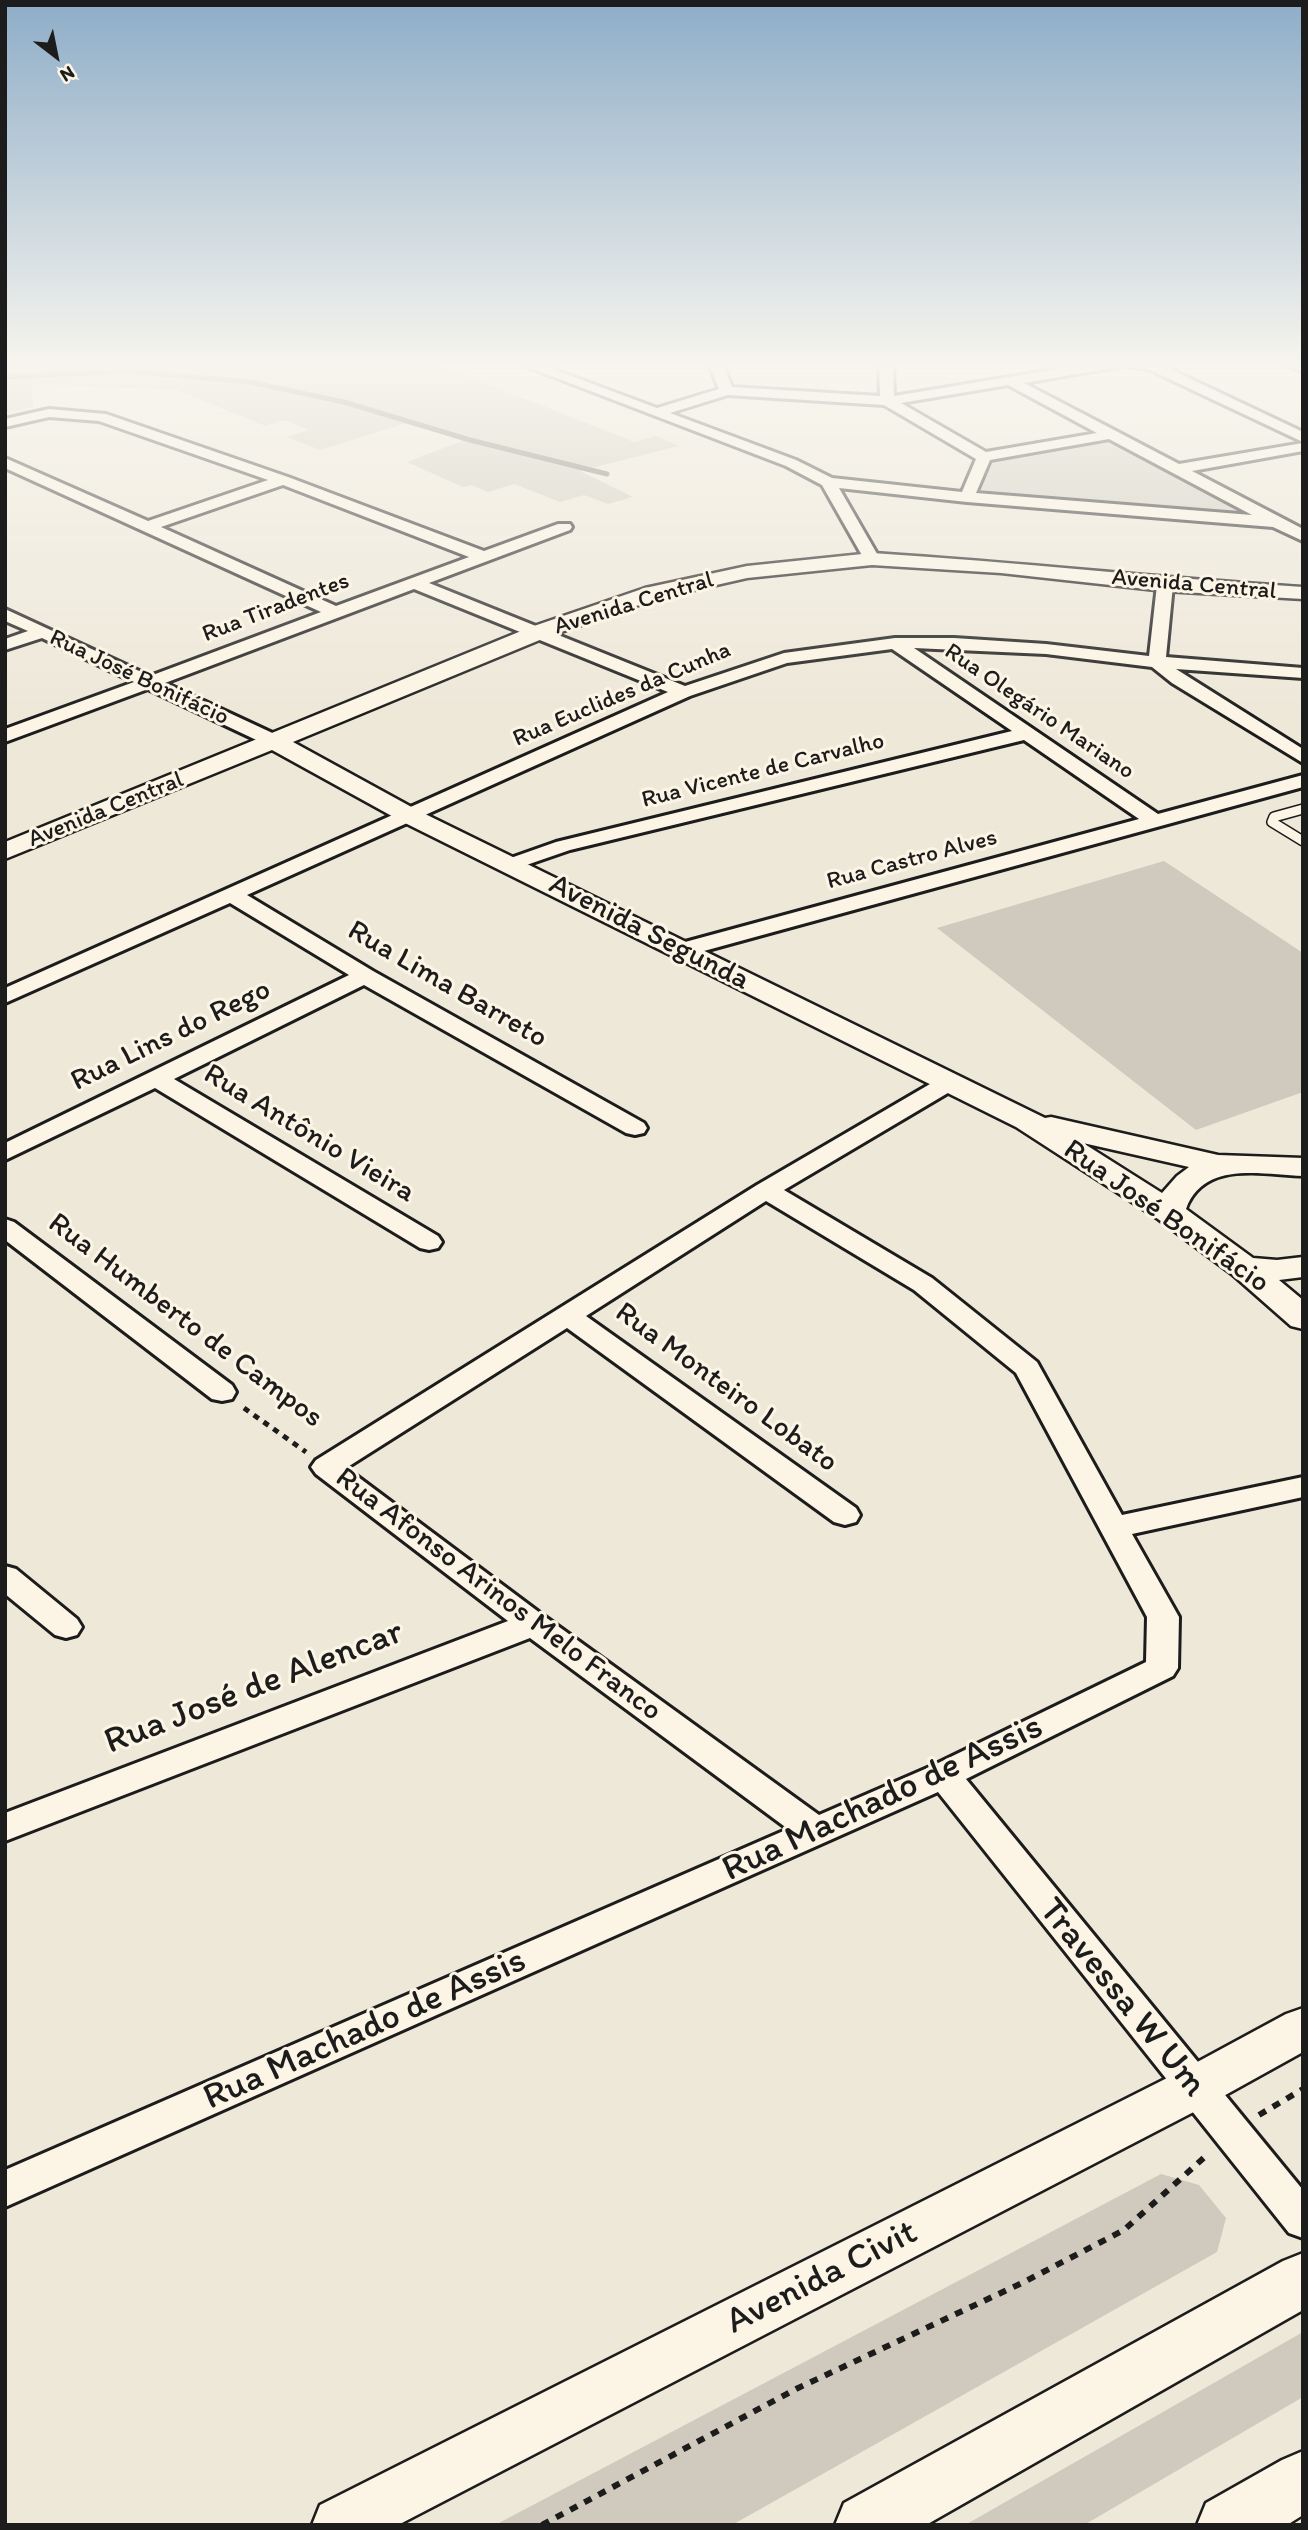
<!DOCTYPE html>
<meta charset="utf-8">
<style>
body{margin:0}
#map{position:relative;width:1308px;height:2530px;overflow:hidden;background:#eee8d9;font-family:Itim,sans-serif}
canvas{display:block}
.frame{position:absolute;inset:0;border:7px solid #1c1c1c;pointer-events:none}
.north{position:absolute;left:21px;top:21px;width:70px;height:70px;-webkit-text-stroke:5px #fcf5e5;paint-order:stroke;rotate:148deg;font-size:19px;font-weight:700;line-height:28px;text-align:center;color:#1c1c1c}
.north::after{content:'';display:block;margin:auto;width:24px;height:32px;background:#1c1c1c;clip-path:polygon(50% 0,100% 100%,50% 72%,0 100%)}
</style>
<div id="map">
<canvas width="1308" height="2530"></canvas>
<div class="frame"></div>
<div class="north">N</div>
</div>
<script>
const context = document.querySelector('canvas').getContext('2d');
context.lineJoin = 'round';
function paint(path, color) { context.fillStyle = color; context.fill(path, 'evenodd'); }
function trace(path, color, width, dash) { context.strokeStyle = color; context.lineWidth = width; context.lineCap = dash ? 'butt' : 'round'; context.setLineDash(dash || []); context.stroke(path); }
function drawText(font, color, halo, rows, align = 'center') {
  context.font = font + ' Itim,sans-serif'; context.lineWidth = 6; context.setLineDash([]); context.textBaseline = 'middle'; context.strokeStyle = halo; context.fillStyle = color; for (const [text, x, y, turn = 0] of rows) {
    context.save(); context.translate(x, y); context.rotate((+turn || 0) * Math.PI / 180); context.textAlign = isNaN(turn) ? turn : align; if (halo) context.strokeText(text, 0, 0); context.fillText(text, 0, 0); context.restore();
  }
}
paint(new Path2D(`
 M 12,362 L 420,362 L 458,372 L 634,442 L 656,436 L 679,446 L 580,471 L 633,497 L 608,504 L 584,495 L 560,502 L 514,484 L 488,492 L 471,485 L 463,487 L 407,462 L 462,441 L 410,422 L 320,450 L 287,437 L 308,430 L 285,420 L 265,426 L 177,390 L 32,384 L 33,407 L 5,413 L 5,363 Z
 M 1105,438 L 1252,514 L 980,491 L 992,458 Z
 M 1164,861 L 1303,953 L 1303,1092 L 1196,1130 L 937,928 Z
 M 1161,2174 L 1199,2185 L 1226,2218 L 1217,2252 L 732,2525 L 495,2525 Z
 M 1303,2332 L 1303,2397 L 1084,2525 L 965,2525 Z`), '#cfcabd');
trace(new Path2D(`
 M 5,377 L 127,371 L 249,382 L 344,402 L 470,440 L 607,474`), '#6f6c67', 5);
const service = new Path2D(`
 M 1303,809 L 1274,817 L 1272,822 L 1303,841`);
const minor = new Path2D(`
 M 515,362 L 534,362 L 657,408 L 719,389 L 708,362 L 722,362 L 732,387 L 880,396 L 879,362 L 893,362 L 894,396 L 1100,362 L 1155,362 L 1303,432 L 1303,442 L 1148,369 L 1124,366 L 1024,383 L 1179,464 L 1303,443 L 1303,451 L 1192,471 L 1303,529 L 1303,541 L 1273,527 L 967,502 L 839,488 L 880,559 L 872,564 L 864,559 L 822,485 L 786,466 ZM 1008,385 L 1097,433 L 986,452 L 901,403 ZM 728,395 L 884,405 L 976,459 L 962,492 L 832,478 L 796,460 L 670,413 ZM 1109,439 L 1252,515 L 976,493 L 990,460 Z
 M 1281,362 L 1303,363 L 1303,372 Z
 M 49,409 L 106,414 L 288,477 L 484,551 L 558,524 L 570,524 L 572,527 L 570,530 L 429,583 L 685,686 L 784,653 L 895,638 L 954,638 L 1046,644 L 1149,656 L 1157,585 L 1165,580 L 1171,581 L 1173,585 L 1166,657 L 1303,668 L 1303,678 L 1176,669 L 1303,749 L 1303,763 L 1172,683 L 1152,667 L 1046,654 L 914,648 L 1158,814 L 1303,775 L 1303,787 L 682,957 L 674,955 L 671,950 L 674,945 L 1139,819 L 1024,740 L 570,850 L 512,870 L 505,868 L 502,864 L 505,860 L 556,842 L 1012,731 L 892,649 L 787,663 L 690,696 L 247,895 L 373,971 L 644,1123 L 647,1128 L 644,1133 L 635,1135 L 626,1133 L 364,985 L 174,1079 L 438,1236 L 442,1242 L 438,1248 L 429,1250 L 420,1248 L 155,1088 L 5,1160 L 5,1143 L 349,975 L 230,903 L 5,1003 L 5,988 L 668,692 L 414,589 L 165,683 L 281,737 L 283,741 L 281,745 L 267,745 L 148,689 L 5,742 L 5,729 L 134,682 L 42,638 L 5,650 L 5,639 L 28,631 L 5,621 L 5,609 L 150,676 L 321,612 L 5,468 L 5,458 L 148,521 L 268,480 L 99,421 L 49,417 L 5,427 L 5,419 ZM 283,485 L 469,557 L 336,606 L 161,527 Z
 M 950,1075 L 958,1077 L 962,1082 L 958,1087 L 784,1190 L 932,1278 L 1037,1362 L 1122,1515 L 1303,1477 L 1303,1497 L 1132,1534 L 1179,1617 L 1178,1668 L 1173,1676 L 966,1779 L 1303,2190 L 1303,2238 L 1289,2233 L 938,1792 L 5,2207 L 5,2170 L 788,1829 L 530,1638 L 5,1841 L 5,1813 L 508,1621 L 316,1474 L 311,1467 L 316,1460 L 757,1185 L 942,1077 ZM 766,1201 L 914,1290 L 1016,1373 L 1147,1617 L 1146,1662 L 932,1766 L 819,1815 L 544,1616 L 346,1468 L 567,1328 L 834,1522 L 845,1525 L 856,1522 L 860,1515 L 856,1508 L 586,1316 Z
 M 5,1219 L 14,1222 L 232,1385 L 236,1392 L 232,1399 L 222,1401 L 212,1399 L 5,1240 Z
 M 5,1566 L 16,1569 L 77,1619 L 82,1627 L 77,1635 L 66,1638 L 55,1635 L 5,1594 Z`);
const tertiary = new Path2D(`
 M 872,553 C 1016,562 1159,578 1303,587 L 1303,599 L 1165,591 L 1001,573 L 872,565 L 747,578 L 659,598 L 547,637 L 293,742 L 417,810 L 1045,1118 L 1051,1117 L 1218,1155 L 1303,1158 L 1303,1176 C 1262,1175 1204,1160 1186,1209 L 1253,1258 L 1277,1260 L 1303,1257 L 1303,1277 L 1279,1280 L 1303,1300 L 1303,1329 L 1291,1326 L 1233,1275 L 1158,1219 L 1016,1127 L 399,820 L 272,750 L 5,859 L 5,842 L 531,627 L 645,588 L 747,566 ZM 1083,1143 L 1189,1167 L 1177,1176 L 1162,1193 Z
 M 1303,2008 L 1303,2052 L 1211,2103 L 398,2525 L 312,2525 L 320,2505 L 1177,2073 L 1286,2014 Z`);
const secondary = new Path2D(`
 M 1303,2253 L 1303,2310 L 926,2525 L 835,2525 L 844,2503 L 1283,2261 Z
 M 1303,2451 L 1303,2515 L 1287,2525 L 1197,2525 L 1206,2503 L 1282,2460 Z`);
trace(service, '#1c1c1c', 12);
trace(minor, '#1c1c1c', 6);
trace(tertiary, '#1c1c1c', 5);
trace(secondary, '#1c1c1c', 5);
trace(new Path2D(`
 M 244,1408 L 306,1452`), '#1c1c1c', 5, [6, 6]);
trace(new Path2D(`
 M 1259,2115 L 1303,2089
 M 542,2525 L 796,2389 L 1022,2283 L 1124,2230 L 1208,2154`), '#1c1c1c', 6, [8, 8]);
trace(service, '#fcf5e5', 9);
paint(minor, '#fcf5e5');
paint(tertiary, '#fcf5e5');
paint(secondary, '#fcf5e5');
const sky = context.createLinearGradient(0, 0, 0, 716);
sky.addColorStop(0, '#8eadc8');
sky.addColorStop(0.51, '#f7f5ee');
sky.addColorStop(1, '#f7f5ee00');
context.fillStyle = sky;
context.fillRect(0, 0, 1308, 716);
drawText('24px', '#1c1c1c', '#fcf5e5', [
 ["Avenida Central",1194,585,5],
 ["Avenida Central",634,604,-17],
 ["Rua Tiradentes",276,608,-21],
 ["Rua José Bonifácio",139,678,25],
 ["Rua Euclides da Cunha",622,695,-23],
 ["Rua Olegário Mariano",1039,712,34],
 ["Rua Vicente de Carvalho",763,771,-14],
 ["Avenida Central",106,810,-22],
 ["Rua Castro Alves",912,860,-15]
]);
drawText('30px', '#1c1c1c', '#fcf5e5', [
 ["Avenida Segunda",649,933,27],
 ["Rua Lima Barreto",447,985,30],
 ["Rua Lins do Rego",171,1036,-26],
 ["Rua Antônio Vieira",309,1134,31],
 ["Rua José Bonifácio",1166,1217,35],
 ["Rua Humberto de Campos",185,1321,37],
 ["Rua Monteiro Lobato",726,1388,36],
 ["Rua Afonso Arinos Melo Franco",498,1595,37]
]);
drawText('37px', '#1c1c1c', '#fcf5e5', [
 ["Rua José de Alencar",254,1688,-21],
 ["Rua Machado de Assis",883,1799,-25],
 ["Travessa W Um",1122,1998,51],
 ["Rua Machado de Assis",365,2030,-24],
 ["Avenida Civit",822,2278,-27]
]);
</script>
